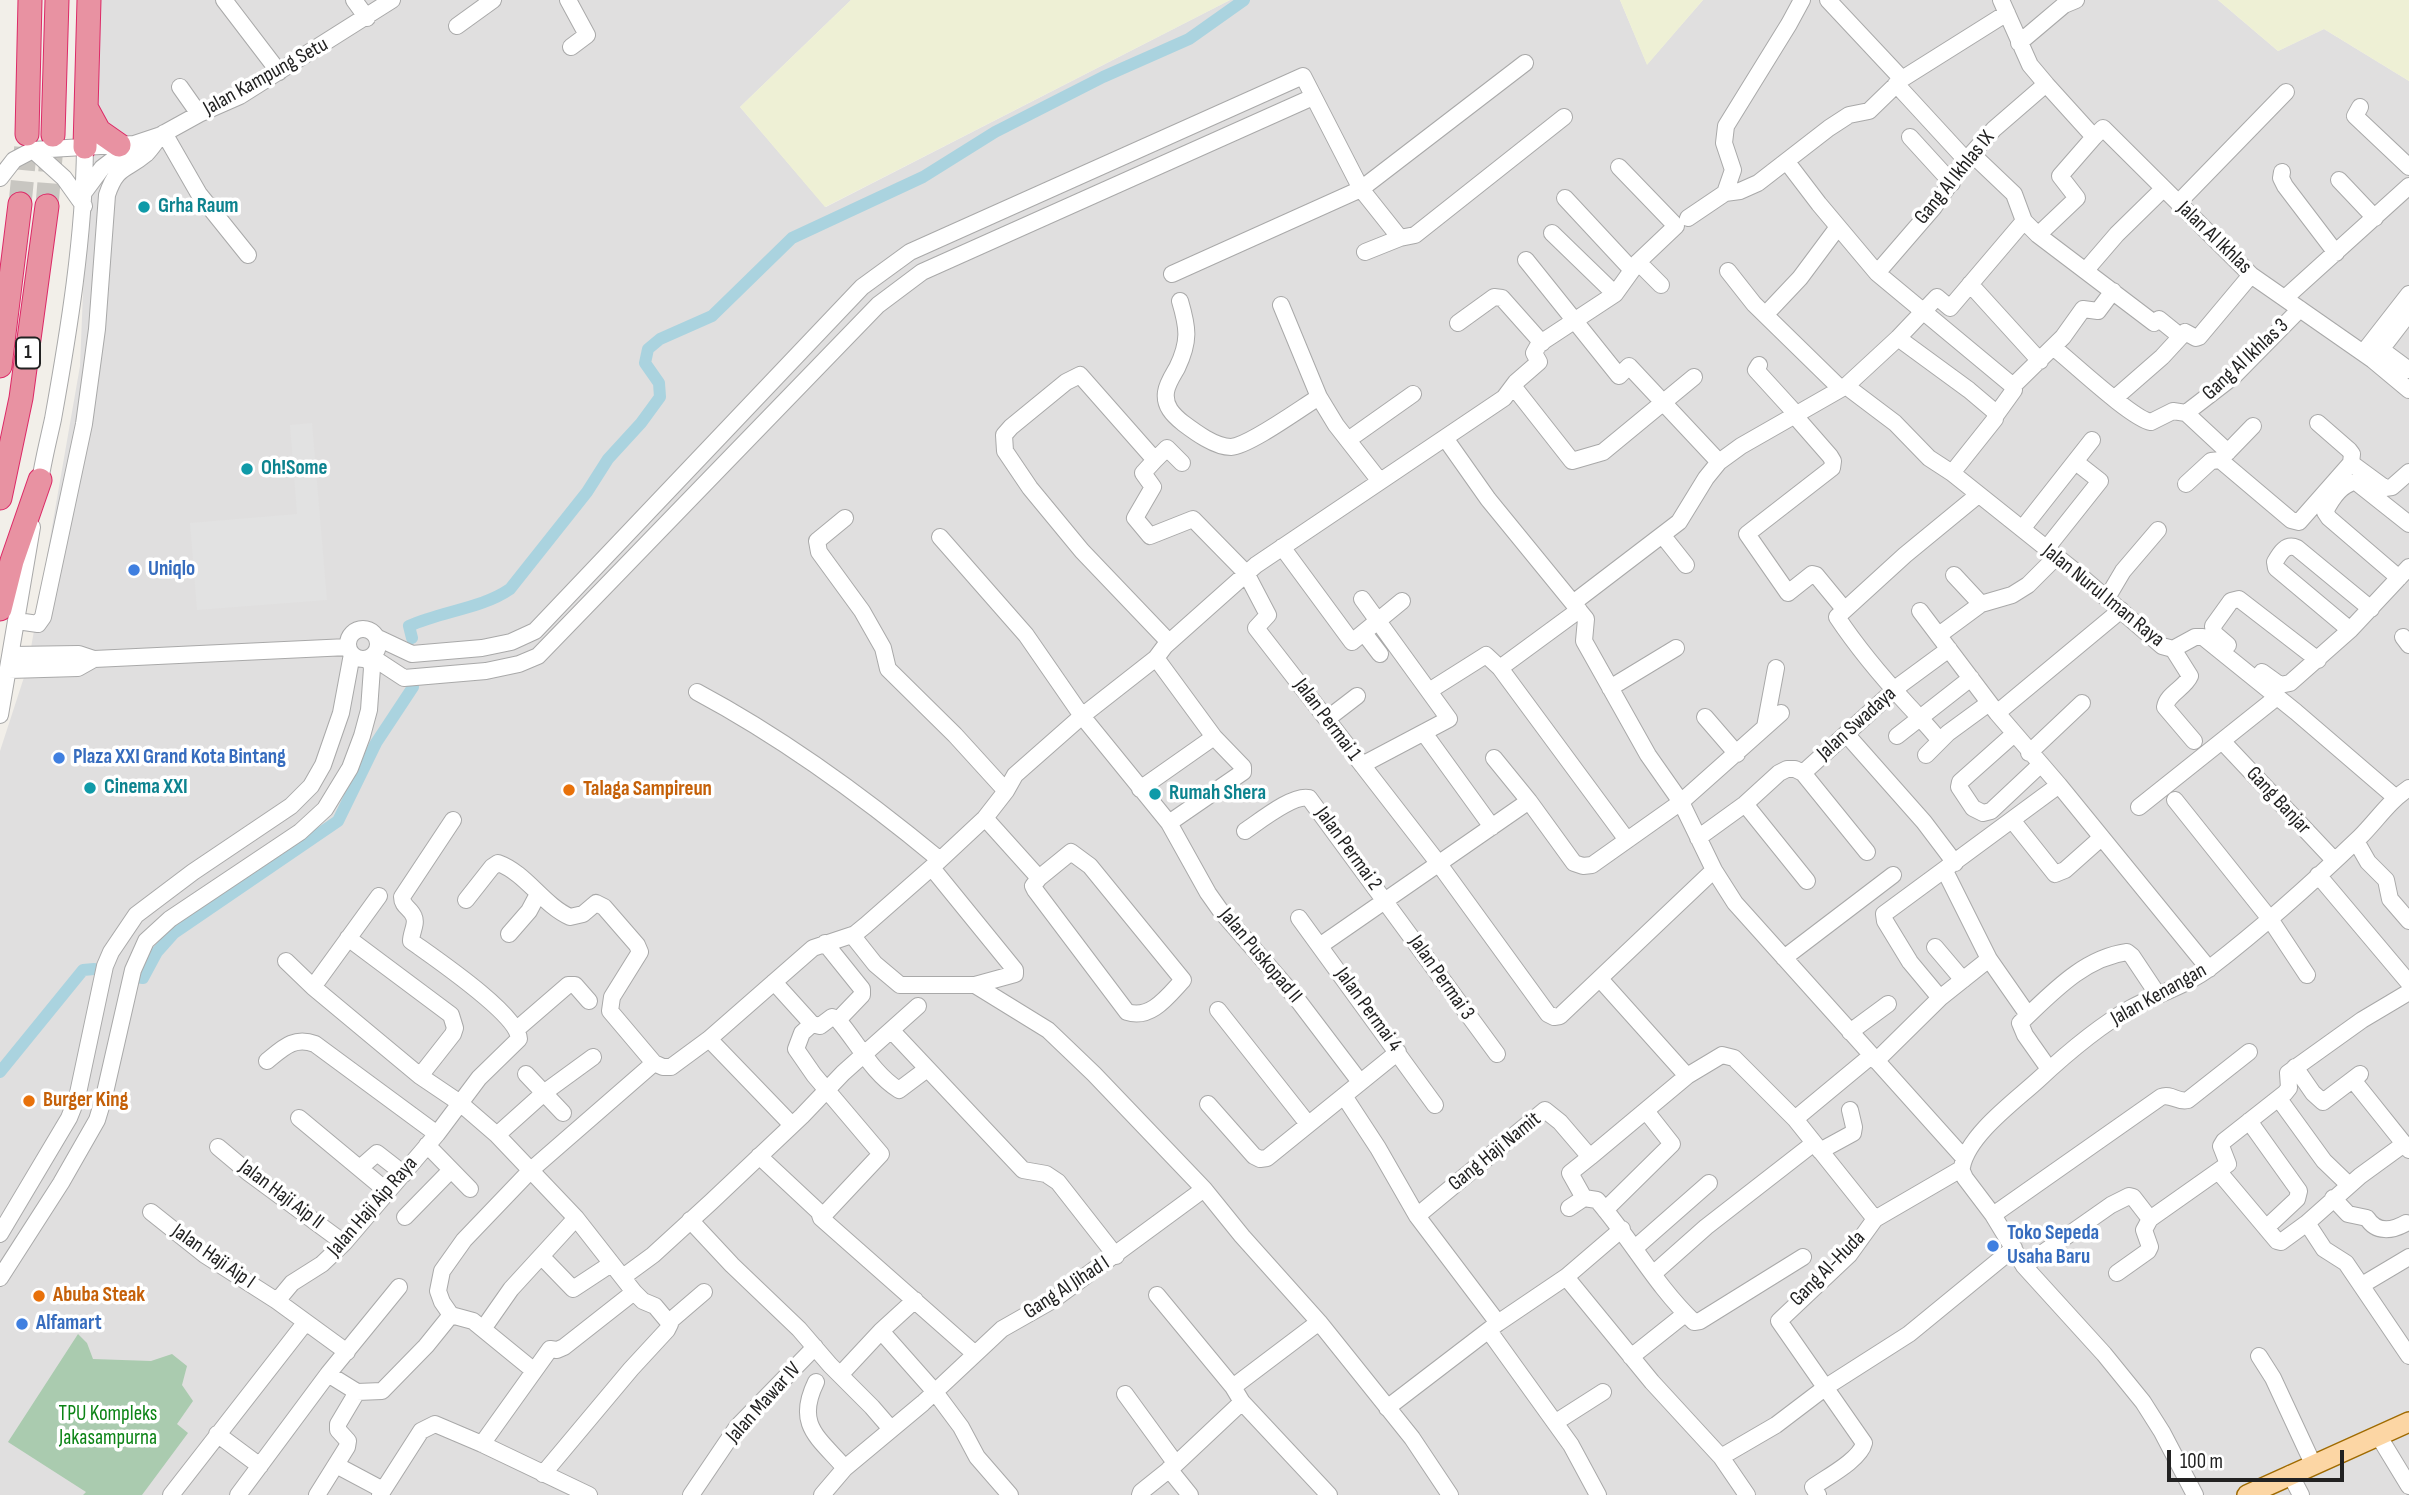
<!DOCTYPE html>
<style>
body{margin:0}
#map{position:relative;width:2409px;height:1495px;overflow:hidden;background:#f2efe9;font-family:"Sofia Sans Condensed",sans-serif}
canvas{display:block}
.scale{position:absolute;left:2167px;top:1450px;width:177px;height:32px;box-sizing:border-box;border:4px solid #222;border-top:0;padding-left:9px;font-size:21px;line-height:24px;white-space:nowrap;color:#222;-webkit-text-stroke:5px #fff;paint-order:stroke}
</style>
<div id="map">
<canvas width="2409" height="1495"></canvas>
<div class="scale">100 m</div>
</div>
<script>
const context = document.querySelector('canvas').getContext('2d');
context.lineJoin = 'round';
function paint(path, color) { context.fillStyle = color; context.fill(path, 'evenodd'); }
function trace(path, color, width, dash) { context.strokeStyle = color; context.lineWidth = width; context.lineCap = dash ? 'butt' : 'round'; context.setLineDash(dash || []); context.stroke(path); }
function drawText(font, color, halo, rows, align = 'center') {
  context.font = font + ' "Sofia Sans Condensed",sans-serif'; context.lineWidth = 7; context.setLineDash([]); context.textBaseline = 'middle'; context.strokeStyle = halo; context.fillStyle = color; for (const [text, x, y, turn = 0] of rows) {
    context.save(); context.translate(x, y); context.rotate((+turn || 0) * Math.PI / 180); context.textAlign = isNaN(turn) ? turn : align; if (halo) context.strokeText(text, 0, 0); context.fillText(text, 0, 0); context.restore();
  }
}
paint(new Path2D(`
 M 95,0 L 851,0 L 740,107 L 826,207 L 1230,0 L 1620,0 L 1647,64 L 1703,0 L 2218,0 L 2278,51 L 2324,29 L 2409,81 L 2409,1495 L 0,1495 L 0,751 L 28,665 L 80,366 Z`), '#e0dfdf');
paint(new Path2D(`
 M 851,0 L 1230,0 L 825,207 L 740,107 Z
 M 1620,0 L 1703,0 L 1647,65 Z
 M 2218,0 L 2409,0 L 2409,81 L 2324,29 L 2278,51 Z`), '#eef0d5');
paint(new Path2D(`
 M 78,1334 L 87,1343 L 93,1359 L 151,1361 L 172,1354 L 187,1366 L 182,1385 L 193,1401 L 177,1424 L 188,1433 L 142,1495 L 83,1495 L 86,1492 L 8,1442 Z`), '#aacbaf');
paint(new Path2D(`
 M 312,423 L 327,600 L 197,610 L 190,523 L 297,514 L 290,425 Z`), '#e2e2e2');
trace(new Path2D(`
 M 412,638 L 409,626 C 441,611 481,609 510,589 L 587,492 L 608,459 L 641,423 L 660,397 L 659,383 L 645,363 L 648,349 L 660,339 L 712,316 L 792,238 L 923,177 L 995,132 L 1103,77 L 1189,39 L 1244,0
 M 137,977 L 143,978 L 157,952 L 174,933 L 338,821 L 376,743 L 413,687
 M 0,1072 L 83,970 L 94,969`), '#aad3df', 12);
trace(new Path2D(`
 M 20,204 L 27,134
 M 47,206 L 52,145`), '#c8c6c1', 23, [23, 11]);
const minor = new Path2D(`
 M 224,0 L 279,72
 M 354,0 L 367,18
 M 568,0 L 587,35 L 571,47
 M 1828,0 L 1902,79
 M 2001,0 L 2030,65 L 2046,84
 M 457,26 L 493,0
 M 2019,43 L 2064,5 L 2076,0
 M 1896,84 L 1966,160
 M 180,87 L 199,114
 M 2360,107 L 2355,116 L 2409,167
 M 164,133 L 199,194 L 248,255
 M 1910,137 L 1952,183
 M 33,150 L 64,178 L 84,206
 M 1973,155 L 2014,194 L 2024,221 L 2038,235 L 2154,323 L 2159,319 L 2180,336
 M 1787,162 L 1819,204 L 1877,273 L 2013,386 L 2014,390 L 1996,415
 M 2282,172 L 2281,178 L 2285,186 L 2336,253
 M 0,178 L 14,160 L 33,150 L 134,144 L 161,135 L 199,114 L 240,96 L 392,0
 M 2339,180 L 2375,218
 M 85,191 L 102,168 L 132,145
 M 1725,193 L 1733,170 L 1724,143 L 1726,126 L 1789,24 L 1802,0
 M 1565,198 L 1632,270
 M 2178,203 L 2286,92
 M 1688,218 L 1725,193 L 1740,191 L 1758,183 L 1829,128 L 1849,115 L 1869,111 L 1902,79 L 2007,13
 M 1552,233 L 1615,294
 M 2038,235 L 2077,198 L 2060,176 L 2094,137
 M 1365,252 L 1400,238 L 1415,235 L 1564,117
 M 1526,260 L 1619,376 L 1629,366 L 1719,462
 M 1638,262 L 1661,285
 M 2086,270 L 2117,234 L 2163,189
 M 1728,271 L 1754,304 L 1840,388
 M 1877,273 L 1934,207 L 1966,160 L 1994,129 L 2046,84 L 2094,137 L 2103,128 L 2251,275 L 2373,360 L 2409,390
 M 1172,274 L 1361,189 L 1525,63
 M 1970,284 L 2040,361
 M 2285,298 L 2409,186
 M 1180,301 C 1188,328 1190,341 1177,368 C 1173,375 1167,384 1166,392 C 1164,406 1173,415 1183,423 C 1195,432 1215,447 1231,447 C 1249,446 1301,408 1319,397
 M 1281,305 L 1319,397 L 1336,425 L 1379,480
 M 1766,314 L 1800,278 L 1838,227
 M 1458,323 L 1494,297 L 1502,298 L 1542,343
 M 1898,338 L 1969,390 L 1995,412 L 1995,419 L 1952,473
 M 2053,347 C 2072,362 2132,419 2151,422 L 2173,411 L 2186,413 L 2234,376 L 2300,309
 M 2382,350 L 2409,370
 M 2363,353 L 2409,294
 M 2373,360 L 2409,313
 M 1759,365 L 1756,370 L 1797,415
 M 1513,386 L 1572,461 L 1603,452 L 1694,377
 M 1846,386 L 1895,423 L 1929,458 L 1952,473 L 2076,572 L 2162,646 L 2173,649 L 2195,637 L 2203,637 L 2296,712 L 2395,797
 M 2013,386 L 2063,337 L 2083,309 L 2098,311 L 2113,291
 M 2115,398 L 2162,357 L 2185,332 L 2196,338 L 2199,337 L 2251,275
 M 2186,413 L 2228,452
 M 1795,416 L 1830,456 L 1833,461 L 1832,468 L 1747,534 L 1788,593 L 1812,574 L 1816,575 L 1844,609
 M 2318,423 L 2349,450 L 2352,454 L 2351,463
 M 1445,438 L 1488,499 L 1586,619 L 1584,641 L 1648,755 L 1681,802 L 1714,870 L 1735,903 L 1964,1158
 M 1348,440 L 1413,394
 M 2221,459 L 2253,426
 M 1155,460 L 1167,448 L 1182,463
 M 2351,463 L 2385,488 L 2392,487 L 2409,472
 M 2186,484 L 2211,461 L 2220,460 L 2291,520 L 2299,522 L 2351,463
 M 39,488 C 42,465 48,442 53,419 C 69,330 84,238 85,147
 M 845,518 L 817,541 L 819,552 L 862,611 L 883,648 L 888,669 L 955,735 L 1006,791
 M 2022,529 L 2092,440
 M 1663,536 L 1686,565
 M 940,537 L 1026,635 L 1082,716 L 1169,823 L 1208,893 L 1220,910 L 1297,999 L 1360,1082
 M 1282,547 L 1352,642 L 1402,601
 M 2046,549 L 2100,481 L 2077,463
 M 1954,575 L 1981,604
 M 2399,578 L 2329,518 L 2325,512 C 2331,500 2342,483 2356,482 L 2409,524
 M 2107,598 L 2123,571 L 2158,530
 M 1573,603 L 1679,522 L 1706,478 L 1719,462 L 1741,446 L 1846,386 L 1898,338 L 1937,297 L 1950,308 L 2024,221
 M 1920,611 L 1997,713 L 2059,785 L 2209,969
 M 17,621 L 38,624 L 43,617 L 84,424 L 97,329 L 107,195 C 117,165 126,171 146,154 C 152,148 156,141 161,135
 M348 644a15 15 0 1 1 30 0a15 15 0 1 1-30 0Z
 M 2350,630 L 2276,568 L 2275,562 C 2280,553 2286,543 2297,548 L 2371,609
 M 1364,633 L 1380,654
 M 1939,635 L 1981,604 L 2012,595 L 2028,585 L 2056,557
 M 2403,637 L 2409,645
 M 378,638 L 412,654 L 482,648 L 511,642 L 535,631 L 862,287 L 910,252 L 1303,76 L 1361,189 L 1400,238
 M 1169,642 L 1082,551 L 1030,488 L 1005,451 L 1004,435 L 1011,427 L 1066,382 L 1080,375 L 1155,460 L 1143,473 L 1153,487 L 1135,518 L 1150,536 L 1193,519 L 1246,573 L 1268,615 L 1256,628 L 1439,864 L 1548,1014 L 1554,1017 L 1560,1016 L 1714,870
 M 2228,645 L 2214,633 L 2213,626 L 2231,601 L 2239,599 L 2318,660
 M 2173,649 L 2190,676 C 2185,688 2167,694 2165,707 L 2194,741
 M 12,655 L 79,654 L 94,659 L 348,647
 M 372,657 L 404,678 L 486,671 L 519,664 L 538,656 L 878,305 L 922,272 L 1313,97
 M 1156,658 L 1214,737 L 1243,767 L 1243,772 L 1169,823
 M 1500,668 L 1627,840
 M 9,670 L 78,668 L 94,659
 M 2262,672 L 2280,685 L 2290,683 L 2350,630 L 2409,567
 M 1610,688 L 1676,648
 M 1429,691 L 1486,655 L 1500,668 L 1579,610
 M 697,692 C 785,739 864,797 940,860
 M 1997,713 L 2121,610
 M 0,715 L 32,527
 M 1705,717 L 1737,754
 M 1327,719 L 1357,696
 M 1765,727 L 1776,668
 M 1424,733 L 1492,827
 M 2014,734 L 1960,782 L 1959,787 L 1973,808 L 1983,813 L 1991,811 L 2040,765
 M 1847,735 L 1924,822 L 1955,863
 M 1897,736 L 1971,678
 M 1940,741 C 1929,727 1918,716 1907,704 C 1882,677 1857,647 1837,617 L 1905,555 L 1978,495
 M 2222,741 L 2334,860
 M 2029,753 L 2082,703
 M 1926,755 L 1948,733 L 1989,703
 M 1494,758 L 1529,801 L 1574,863 L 1583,866 L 1592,865 L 1681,802 L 1781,713
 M 1362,765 L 1449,719 L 1362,599
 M 1803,773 L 1900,685 L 1949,649
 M 1140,789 L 1214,737
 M 2175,800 L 2270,919 L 2307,975
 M 1745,804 L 1807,881
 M 2139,807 L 2277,697
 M 985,818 L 1039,878 L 1071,852 L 1090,866 L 1183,980 C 1168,996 1151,1020 1127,1012 L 1035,890 L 1033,886 L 1039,878
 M 2012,820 L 2055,874 L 2065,870 L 2101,838
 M 1245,831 C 1260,821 1293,794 1309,798 L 1497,1054
 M 1698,838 L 1745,804 L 1779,773 L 1787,769 L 1795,769 L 1803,773 L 1867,852
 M 2356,841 L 2368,862 L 2386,880 L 2390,899 L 2409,921
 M 2318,875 L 2409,983
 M 466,900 L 492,867 L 498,863 C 526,873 543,905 570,917 L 583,914 L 596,903 L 604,907 L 637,945 L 640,952 L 612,997 L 610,1011 L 654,1063
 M 1299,918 L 1435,1105
 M 509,934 L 529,911 L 538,894
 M 852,935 L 875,964 L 900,985 L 975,985 L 1015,974 L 1015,970 L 932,868
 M 348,938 L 451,1015 L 455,1028 L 453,1034 L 420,1076
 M 1321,945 L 1529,801
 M 1935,947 L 1963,980
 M 1784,958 L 1893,875
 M 1989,959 L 2028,1015
 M 286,961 L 313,987 L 420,1076 L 460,1103 L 497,1135 L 576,1218 L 634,1292 L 643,1301 L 655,1306 L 670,1324 L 667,1330 L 631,1369 L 543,1474
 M 1600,979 L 1687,1076
 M 774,982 L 812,1024 L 820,1026 L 832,1017 L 838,1020 L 862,995 L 862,989 L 825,943
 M 975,985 L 1048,1030 L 1094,1074 L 1204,1189 L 1242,1236 L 1319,1322 L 1412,1438 L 1450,1495
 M 313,987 L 379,896
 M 1940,998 L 1910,962 L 1885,921 L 1884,914 L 2059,785
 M 1218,1010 L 1308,1124
 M 838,1020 C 858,1043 872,1073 899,1090 L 927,1069
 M 812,1024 L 802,1033 L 796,1049 L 814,1075 L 881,1154 L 821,1218
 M 517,1029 L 568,985 L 575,985 L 589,1001
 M 891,1030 L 1023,1170 L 1046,1174 L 1058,1182 L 1116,1256
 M 1850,1032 L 1888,1004
 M 709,1039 L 792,1125
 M 267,1061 C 283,1048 294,1036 315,1044 L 437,1134
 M 1876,1061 L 1940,998 L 1989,959 L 1945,871
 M 2295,1067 L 2313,1093 L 2323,1102 L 2360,1074
 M 2049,1069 L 2025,1035 L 2020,1023 C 2051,994 2083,958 2127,952 L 2132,956 L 2158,995
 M 526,1074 L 563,1113
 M 2353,1080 L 2409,1150
 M 1344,1096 L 1378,1148 L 1417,1216 L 1498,1323
 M 2279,1099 L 2324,1161 L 2349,1185
 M 1208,1104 L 1254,1156 L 1260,1159 L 1267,1158 L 1398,1052
 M 299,1118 L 388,1192
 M 1795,1119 L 1871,1056
 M 2249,1121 L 2299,1191 L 2297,1199 L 2266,1228
 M 497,1135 L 545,1092 L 593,1057
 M 427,1145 L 470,1189
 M 218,1147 L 249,1173 L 344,1243
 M 1820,1151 L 1853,1133 L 1854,1127 L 1850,1110
 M 759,1156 L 819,1212 L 821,1218 L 974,1353
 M 1962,1167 C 1968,1135 2015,1101 2038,1080 C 2066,1054 2097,1027 2131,1008 C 2157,994 2188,985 2211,967 C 2263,927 2313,882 2360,837 C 2377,820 2389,801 2409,788
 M 360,1168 L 377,1153 L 404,1174
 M 1961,1169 L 1965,1178 L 1993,1215 L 2024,1266 L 2104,1354 L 2143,1402 L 2162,1432 L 2195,1495
 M 2219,1172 L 2277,1241 L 2281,1242 L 2307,1223 L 2360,1176 L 2404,1144
 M 1584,1198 L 1570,1173 L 1590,1157
 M 2333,1198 L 2348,1214 L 2367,1218 C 2376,1233 2392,1231 2406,1223
 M 1569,1208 L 1584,1198 L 1597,1200 C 1631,1239 1656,1286 1694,1322 L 1700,1321 L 1803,1257
 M 1605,1210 L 1672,1144 L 1646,1111
 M 151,1212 L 205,1255 L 277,1301 L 347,1352
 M 1993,1215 L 2161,1097 C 2171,1093 2178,1103 2188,1100 L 2249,1052
 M 1417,1216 L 1545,1110 L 1560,1122 L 1590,1157 L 1687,1076 L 1722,1055 L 1734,1058 L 1795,1119 L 1875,1219 L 1961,1169
 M 405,1217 L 451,1170
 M 690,1220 L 732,1265 L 799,1329 L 830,1365 L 872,1407 L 891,1429
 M 2307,1223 L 2324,1249 L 2346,1263 L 2409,1356
 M 0,1234 L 69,1118 L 77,1098 L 105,966 L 111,952 L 136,915 L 193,872 L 291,806 L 311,786 L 323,765 L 341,713 L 352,654
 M 1635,1248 L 1709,1183
 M 542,1257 L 573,1289 L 611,1264
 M 2024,1266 L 2111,1205 L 2129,1196 L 2133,1197 L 2150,1219
 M 2117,1273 L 2148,1251 L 2150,1247 L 2144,1230 L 2150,1219 L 2228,1164 L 2221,1146 L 2224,1141 L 2285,1093 L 2289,1088 L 2288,1073 L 2362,1020 L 2409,992
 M 1653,1274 L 1706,1227 L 1814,1143
 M 623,1277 L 653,1255 L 711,1202 L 802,1116 L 843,1073 L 918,1006
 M 1566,1277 L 1652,1382 L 1721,1457 L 1747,1495
 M 0,1278 L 61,1183 L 97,1120 L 104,1097 L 133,970 L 146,941 L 170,919 L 300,832 L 325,809 L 350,768 L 362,736 L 369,710 L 372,668 L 369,658
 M 2362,1285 L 2409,1257
 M 1157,1295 L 1233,1387 L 1242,1402 L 1329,1495
 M 277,1301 L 292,1283 L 322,1264 L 344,1243 L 437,1134 L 479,1078 L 519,1039 C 518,1014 433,957 411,941 C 411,933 417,924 414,917 C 411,908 402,907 402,897 L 453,820
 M 669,1322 L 704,1292
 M 483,1329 L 511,1289 L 576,1218
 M 881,1331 L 935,1392 L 961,1427 L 977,1457 L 1010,1495
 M 1489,1331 L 1571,1445 L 1598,1495
 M 2259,1356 L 2273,1378 L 2313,1464
 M 1631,1357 L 1685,1314
 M 533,1370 L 473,1321 L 451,1315 L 442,1302 L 438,1291 L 442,1271 L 464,1240 L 531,1170 L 654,1063 L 663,1067 L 671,1067 L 709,1039 L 813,948 L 855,934 L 866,925 L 940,860 L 985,818 L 1006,791 L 1015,775 L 1082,716 L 1156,658 L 1165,646 L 1256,565 L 1504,398 L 1516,382 L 1539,362 L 1534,353 L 1539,344 L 1615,294 L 1638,262 L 1676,226 L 1619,167
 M 328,1374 L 357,1392 L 382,1391 L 426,1346 L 451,1315
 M 840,1375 L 881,1331 L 915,1300
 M 816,1382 C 795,1425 818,1437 845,1468
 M 1233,1387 L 1319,1322
 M 1125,1394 L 1176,1464
 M 1387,1408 L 1498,1323 L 1566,1277 L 1622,1229
 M 1556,1422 L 1603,1392
 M 217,1434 L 260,1466
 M 2378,1435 L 2409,1486
 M 482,1444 L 550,1349 L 557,1350 L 564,1347 L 634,1292
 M 1721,1457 L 1776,1425 L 1826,1387 L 1909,1334 L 2014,1248
 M 336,1465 L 383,1490
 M 1169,1469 L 1190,1495
 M 2290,1474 L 2301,1495
 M 171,1495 L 305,1323
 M 238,1495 L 328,1374 L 399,1287
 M 317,1495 L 347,1447 L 348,1441 L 338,1430 L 338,1424 L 357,1392
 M 380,1495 L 421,1431 L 435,1424 L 482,1444 L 589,1495
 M 691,1495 L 737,1427 L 815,1347
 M 822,1495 L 845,1468 L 923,1403 L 1002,1329 L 1053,1300 L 1204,1189
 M 1140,1495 L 1141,1492 L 1176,1464 L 1242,1402
 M 1818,1495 L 1813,1487 C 1827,1477 1860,1460 1864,1443 L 1779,1321 L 1849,1255 L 1875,1219`);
const major = new Path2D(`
 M 2247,1495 L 2409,1422`);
const highway = new Path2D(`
 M 87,109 L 99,131 L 119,145
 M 27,134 L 30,0
 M 53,135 L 57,0
 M 85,147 L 89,0
 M 0,366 L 20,204
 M 0,498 L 21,398 L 47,206
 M 0,609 L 12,561 L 40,480`);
trace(minor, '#a9a9a9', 18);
trace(major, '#a06b00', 22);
trace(highway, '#dc2a67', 25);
trace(minor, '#fff', 16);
trace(major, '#fcd6a4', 19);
trace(highway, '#e892a2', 23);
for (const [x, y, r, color] of [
 [144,207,7,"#0f9aa8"],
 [247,469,7,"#0f9aa8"],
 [134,570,7,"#3f7fe0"],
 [59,758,7,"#3f7fe0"],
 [90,788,7,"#0f9aa8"],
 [569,790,7,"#e8710a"],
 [1155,794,7,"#0f9aa8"],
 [29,1101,7,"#e8710a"],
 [1993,1246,7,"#3f7fe0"],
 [39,1296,7,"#e8710a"],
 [22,1324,7,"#3f7fe0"]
]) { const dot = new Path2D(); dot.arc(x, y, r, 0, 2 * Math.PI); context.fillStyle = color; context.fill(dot); trace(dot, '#fff', 2.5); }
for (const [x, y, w] of [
 [28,353,24]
]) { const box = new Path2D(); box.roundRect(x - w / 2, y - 15.5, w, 31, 5); context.fillStyle = '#fff'; context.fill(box); trace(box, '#222', 2); }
drawText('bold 19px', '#222', null, [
 ["1",28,353]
]);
drawText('21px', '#222', '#fff', [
 ["Jalan Kampung Setu",266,77,-29],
 ["Gang Al Ikhlas IX",1955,178,-51],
 ["Jalan Al Ikhlas",2214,238,44],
 ["Gang Al Ikhlas 3",2246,360,-43],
 ["Jalan Nurul Iman Raya",2103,596,39],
 ["Jalan Permai 1",1327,720,53],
 ["Jalan Swadaya",1857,724,-42],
 ["Gang Banjar",2278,801,47],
 ["Jalan Permai 2",1348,849,54],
 ["Jalan Puskopad II",1260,956,50],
 ["Jalan Permai 3",1441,978,55],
 ["Jalan Kenangan",2159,995,-29],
 ["Jalan Permai 4",1368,1010,54],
 ["Gang Haji Namit",1495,1152,-39],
 ["Jalan Haji Aip II",281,1195,37],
 ["Jalan Haji Aip Raya",373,1207,-49],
 ["Jalan Haji Aip I",213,1257,35],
 ["Gang Al-Huda",1828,1269,-45],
 ["Gang Al Jihad I",1067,1288,-33],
 ["Jalan Mawar IV",764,1403,-48]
]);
drawText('bold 21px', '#0d838f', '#fff', [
 ["Grha Raum",158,207],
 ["Oh!Some",261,469],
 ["Cinema XXI",104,788],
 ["Rumah Shera",1169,794]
], 'left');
drawText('bold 21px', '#366cbe', '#fff', [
 ["Uniqlo",148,570],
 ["Plaza XXI Grand Kota Bintang",73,758],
 ["Toko Sepeda",2007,1234],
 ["Usaha Baru",2007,1258],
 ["Alfamart",36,1324]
], 'left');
drawText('bold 21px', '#c56008', '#fff', [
 ["Talaga Sampireun",583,790],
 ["Burger King",43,1101],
 ["Abuba Steak",53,1296]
], 'left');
drawText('21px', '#0c8416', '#fff', [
 ["TPU Kompleks",108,1415],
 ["Jakasampurna",108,1439]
]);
</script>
